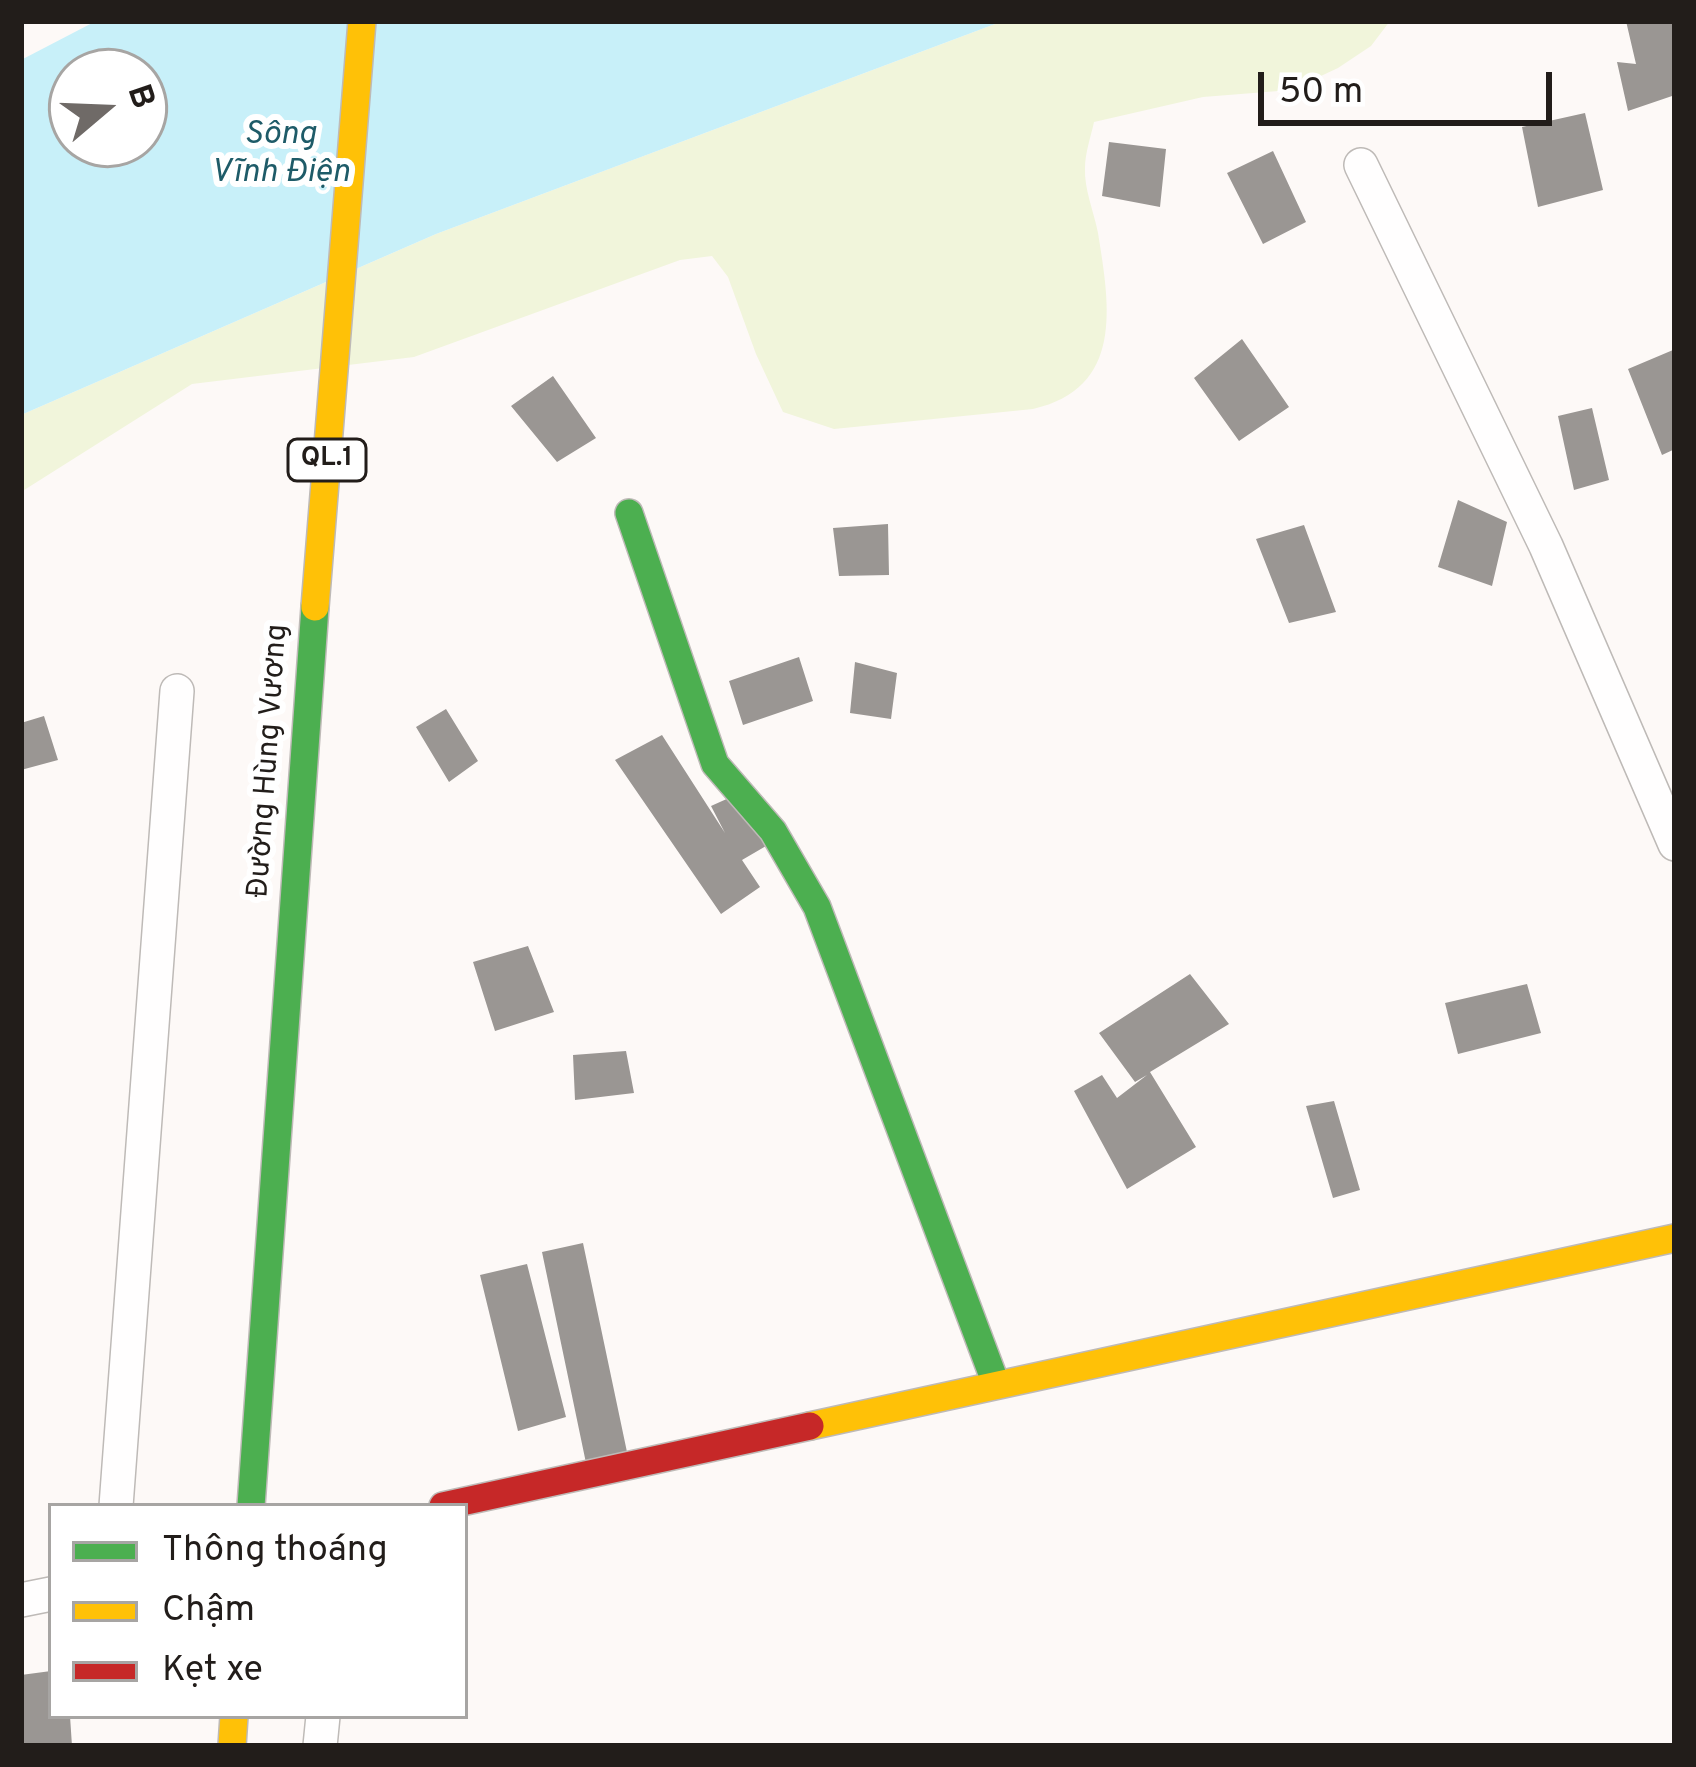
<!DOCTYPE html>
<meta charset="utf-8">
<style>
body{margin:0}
#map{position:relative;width:1696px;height:1767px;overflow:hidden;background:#fdf9f7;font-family:Overpass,sans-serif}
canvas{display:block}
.frame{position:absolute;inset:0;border:24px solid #221d1a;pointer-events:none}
.legend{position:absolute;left:48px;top:1503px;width:420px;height:216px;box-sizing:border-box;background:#fff;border:3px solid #a7a5a3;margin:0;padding:15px 21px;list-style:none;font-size:36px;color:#221d1a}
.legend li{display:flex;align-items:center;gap:24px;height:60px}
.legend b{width:60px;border:3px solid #a7a5a3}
.north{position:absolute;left:48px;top:48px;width:120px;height:120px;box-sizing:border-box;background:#fff;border:3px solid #a7a5a3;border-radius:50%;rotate:71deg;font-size:33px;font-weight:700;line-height:48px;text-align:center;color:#221d1a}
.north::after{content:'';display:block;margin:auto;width:42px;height:54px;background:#6f6a67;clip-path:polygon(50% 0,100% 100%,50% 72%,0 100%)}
.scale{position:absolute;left:1258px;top:72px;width:294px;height:54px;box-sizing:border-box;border:6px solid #221d1a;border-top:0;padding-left:15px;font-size:36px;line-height:42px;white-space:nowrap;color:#221d1a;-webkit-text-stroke:9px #fff;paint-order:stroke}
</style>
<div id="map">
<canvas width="1696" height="1767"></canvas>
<div class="frame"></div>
<ul class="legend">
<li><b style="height:15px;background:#4caf50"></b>Thông thoáng</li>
<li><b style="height:15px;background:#ffc107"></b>Chậm</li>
<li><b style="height:15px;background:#c62828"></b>Kẹt xe</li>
</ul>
<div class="north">B</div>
<div class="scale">50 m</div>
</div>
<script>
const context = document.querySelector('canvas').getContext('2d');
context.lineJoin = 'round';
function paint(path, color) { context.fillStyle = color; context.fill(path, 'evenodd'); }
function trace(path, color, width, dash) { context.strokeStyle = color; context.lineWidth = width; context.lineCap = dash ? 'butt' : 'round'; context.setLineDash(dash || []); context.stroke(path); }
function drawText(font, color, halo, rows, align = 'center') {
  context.font = font + ' Overpass,sans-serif'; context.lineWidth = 12; context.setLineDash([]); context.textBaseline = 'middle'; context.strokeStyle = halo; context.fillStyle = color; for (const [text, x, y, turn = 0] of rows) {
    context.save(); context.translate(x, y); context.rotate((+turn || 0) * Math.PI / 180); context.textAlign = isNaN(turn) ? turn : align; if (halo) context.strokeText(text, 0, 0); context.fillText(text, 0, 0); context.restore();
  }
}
paint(new Path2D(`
 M 1003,21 L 1390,21 L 1371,46 L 1338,68 L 1291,90 L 1203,97 L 1094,122 C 1091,136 1085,153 1085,168 C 1084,189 1094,212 1098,233 C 1110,307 1124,388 1033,409 L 834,429 L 783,412 L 756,354 L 728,277 L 712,256 L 680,260 L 414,357 L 192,384 L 21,492 L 21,415 L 436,234 Z`), '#f1f5db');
paint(new Path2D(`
 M 96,21 L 1003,21 L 436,234 L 21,415 L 21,60 ZM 72,72 L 144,72 L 144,144 L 72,144 Z`), '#c8f0f9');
paint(new Path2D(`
 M 1626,21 L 1675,21 L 1675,95 L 1628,111 L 1617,62 L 1636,64 Z
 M 1585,113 L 1603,190 L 1538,207 L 1522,127 Z
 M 1109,142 L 1166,149 L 1160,207 L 1102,196 Z
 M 1273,151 L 1306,222 L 1263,244 L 1227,173 Z
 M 1242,339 L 1289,407 L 1239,441 L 1194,378 Z
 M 1673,350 L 1675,449 L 1662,455 L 1628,369 Z
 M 553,376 L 596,438 L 557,462 L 511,406 Z
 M 1592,408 L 1609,480 L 1574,490 L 1558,416 Z
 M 1458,500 L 1507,522 L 1492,586 L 1438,567 Z
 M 888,524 L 889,575 L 839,576 L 833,528 Z
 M 1304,525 L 1336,612 L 1289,623 L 1256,539 Z
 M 799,657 L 813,701 L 743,725 L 729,681 Z
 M 855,662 L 897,673 L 891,719 L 850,713 Z
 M 446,709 L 478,761 L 449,782 L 416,727 Z
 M 44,716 L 58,760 L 21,770 L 21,723 Z
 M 662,735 L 725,833 L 711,806 L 740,793 L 778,839 L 742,860 L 760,887 L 721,914 L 615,760 Z
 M 528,946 L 554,1012 L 495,1031 L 473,962 Z
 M 1190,974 L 1229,1024 L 1150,1072 L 1196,1147 L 1127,1189 L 1074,1091 L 1102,1075 L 1117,1098 L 1147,1075 L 1135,1082 L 1099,1033 Z
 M 1527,984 L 1541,1033 L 1458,1054 L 1445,1003 Z
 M 626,1051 L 634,1093 L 575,1100 L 573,1055 Z
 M 1334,1101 L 1360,1190 L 1333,1198 L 1306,1106 Z
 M 583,1243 L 627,1452 L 586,1463 L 542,1252 Z
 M 527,1264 L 566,1417 L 518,1431 L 480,1275 Z
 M 51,1671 L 51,1716 L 70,1716 L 72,1746 L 21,1746 L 21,1675 Z`), '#9a9693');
const street = new Path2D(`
 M 1361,165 L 1546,546 L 1675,844
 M 116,1506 L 177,691
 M 21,1600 L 51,1594
 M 320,1746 L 323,1716`);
const fast = new Path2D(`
 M 629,513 L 715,764 L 773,831 L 817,907 L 996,1384
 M 251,1506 L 315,607`);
const slow = new Path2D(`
 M 315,607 L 362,21
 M 810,1426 L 1675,1238
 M 232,1746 L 234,1716`);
const jam = new Path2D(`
 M 443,1506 L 810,1426`);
trace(street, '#bebab7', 36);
trace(fast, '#bebab7', 30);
trace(slow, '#bebab7', 30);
trace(jam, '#bebab7', 30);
trace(street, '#fffefe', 33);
trace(fast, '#4caf50', 27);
trace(slow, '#ffc107', 27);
trace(jam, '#c62828', 27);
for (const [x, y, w] of [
 [327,460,78]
]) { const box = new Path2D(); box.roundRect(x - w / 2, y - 21, w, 42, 9); context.fillStyle = '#fff'; context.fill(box); trace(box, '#221d1a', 3); }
drawText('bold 27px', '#221d1a', null, [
 ["QL.1",327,460]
]);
drawText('30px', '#221d1a', '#fff', [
 ["Đường Hùng Vương",270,761,-86]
]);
drawText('italic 33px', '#1e5b68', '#fff', [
 ["Sông",280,136],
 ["Vĩnh Điện",280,174]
]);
</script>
